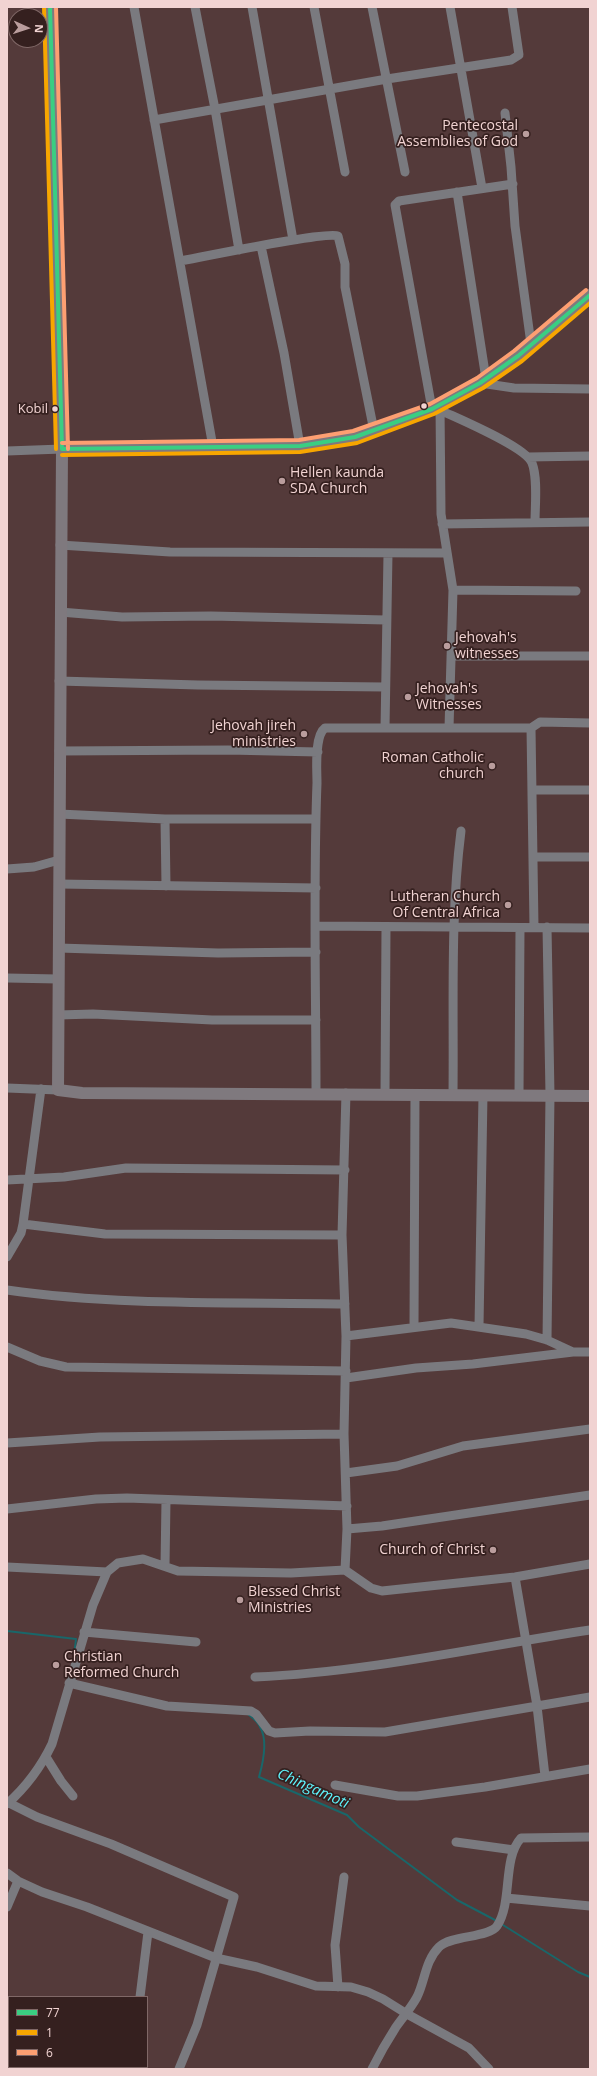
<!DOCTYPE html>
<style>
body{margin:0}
#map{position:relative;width:597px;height:2076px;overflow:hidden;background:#543a3a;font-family:"Open Sans",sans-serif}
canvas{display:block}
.frame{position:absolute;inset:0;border:8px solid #f1d3d2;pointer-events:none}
.legend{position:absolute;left:8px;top:1996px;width:140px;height:72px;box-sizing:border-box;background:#35201f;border:1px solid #806867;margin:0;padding:5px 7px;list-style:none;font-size:12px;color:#f1d3d2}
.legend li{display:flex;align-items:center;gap:8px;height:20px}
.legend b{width:20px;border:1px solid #806867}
.north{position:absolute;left:8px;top:8px;width:40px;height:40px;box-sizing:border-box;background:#35201f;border:1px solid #806867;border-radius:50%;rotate:93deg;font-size:11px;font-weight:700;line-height:16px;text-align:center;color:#f1d3d2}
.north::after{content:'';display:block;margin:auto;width:14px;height:18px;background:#ba9d9d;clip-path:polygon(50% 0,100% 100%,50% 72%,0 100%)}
</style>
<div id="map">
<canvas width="597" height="2076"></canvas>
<div class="frame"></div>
<ul class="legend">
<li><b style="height:5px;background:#3ace82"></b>77</li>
<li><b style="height:5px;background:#f7a600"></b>1</li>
<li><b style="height:5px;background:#fd9f72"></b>6</li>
</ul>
<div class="north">N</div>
</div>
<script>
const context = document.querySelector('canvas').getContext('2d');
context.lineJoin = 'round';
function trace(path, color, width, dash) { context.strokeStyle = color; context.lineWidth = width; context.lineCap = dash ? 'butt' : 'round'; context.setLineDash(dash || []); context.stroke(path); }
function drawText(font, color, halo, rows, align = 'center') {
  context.font = font + ' "Open Sans",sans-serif'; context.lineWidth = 3.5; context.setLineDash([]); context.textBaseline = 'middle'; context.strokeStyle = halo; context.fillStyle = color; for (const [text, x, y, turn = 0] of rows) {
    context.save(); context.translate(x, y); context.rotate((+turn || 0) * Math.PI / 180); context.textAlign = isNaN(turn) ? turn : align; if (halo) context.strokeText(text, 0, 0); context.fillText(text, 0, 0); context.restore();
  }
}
trace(new Path2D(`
 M 7,1631 L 76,1639 L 74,1656
 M 249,1715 C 253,1718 258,1722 260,1727 C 268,1740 263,1763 259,1777 L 347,1815 L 359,1827 L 457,1900 L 495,1920
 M 503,1925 L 578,1972 L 590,1977`), '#19676a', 2);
trace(new Path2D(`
 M 134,7 L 213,447
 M 195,7 L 215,109 L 239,250
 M 252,7 L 293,240
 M 314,7 L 345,172
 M 372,7 L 405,172
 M 450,7 L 482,188
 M 505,113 L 511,167 L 515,226 L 531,344
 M 154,120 L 387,79 L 511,60 L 519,55 L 512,7
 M 457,192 L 486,379
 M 261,246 L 284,353 L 300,446
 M 180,261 C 202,257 327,231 338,236 L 345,264 L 345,287 L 374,431
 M 480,383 L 514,388 L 590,389
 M 440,405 L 441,514 L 453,590 L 449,728
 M 432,409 L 395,205 L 399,201 L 513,184
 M 442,411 C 459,419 526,447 532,463 C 538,478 535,506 535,522
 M 7,451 L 62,449
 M 528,457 L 590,456
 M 442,524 L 590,522
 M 60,545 L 170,552 L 447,553
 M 453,590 L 576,591
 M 60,612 L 122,617 L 211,616 L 386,620
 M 451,656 L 590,656
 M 59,681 L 198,685 L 385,687
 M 385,728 L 388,554
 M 531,728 L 540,722 L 590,723
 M 59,751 L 228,750 L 318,752
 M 532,790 L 590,790
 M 59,814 L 165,819 L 315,819
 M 165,819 L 166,886
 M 533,857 L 590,857
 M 7,869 L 34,867 L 59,860
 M 59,884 L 316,888
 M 316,926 L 590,928
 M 547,927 L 550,1095 L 547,1340
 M 59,948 L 218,953 L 316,952
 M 7,978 L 58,979
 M 58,1015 L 93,1014 L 212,1020 L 316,1020
 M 7,1088 L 58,1090
 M 316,1093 C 316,990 313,886 317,783 C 317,770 314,736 325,728 L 531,728 L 534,927
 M 346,1093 L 342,1235 L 346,1336 L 344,1434 L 347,1529 L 345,1570 L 371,1588 L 382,1591 L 515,1577 L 590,1564
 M 385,1094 L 386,927
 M 453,1094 C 454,1006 450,918 461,831
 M 519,1095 L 520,928
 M 7,1180 L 64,1177 L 126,1168 L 345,1170
 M 23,1224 L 105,1234 L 342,1235
 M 7,1257 L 21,1233 L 23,1224 L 41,1089
 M 7,1290 C 119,1306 232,1302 345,1304
 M 479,1326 L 483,1095
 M 414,1327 L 415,1094
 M 346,1336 L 451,1323 L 526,1334 L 547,1340 L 573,1352 L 590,1352
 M 7,1347 L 40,1361 L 66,1367 L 346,1371
 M 346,1378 L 416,1368 L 473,1364 L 573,1352
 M 7,1443 L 100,1437 L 344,1434
 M 346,1473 L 397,1466 L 463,1446 L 590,1429
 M 7,1509 L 96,1499 L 127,1498 L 347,1506
 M 347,1529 L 382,1526 L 590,1495
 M 165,1566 L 166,1500
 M 7,1567 L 107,1572
 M 515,1577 L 537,1706 L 545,1776
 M 84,1632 L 196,1642
 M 255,1677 C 368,1672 478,1647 590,1630
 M 69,1683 L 167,1706 L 251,1711 L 256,1714 L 269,1731 L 275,1733 L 310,1731 L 385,1732 L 590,1697
 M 46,1757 L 61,1781 L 73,1796
 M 335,1785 L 398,1796 L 417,1796 L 485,1787 L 590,1769
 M 9,1803 L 37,1817 L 111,1844 L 234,1897 L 197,2025 L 179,2069
 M 7,1804 C 26,1787 41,1767 52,1744 L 93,1605 L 107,1572 L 118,1563 L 143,1559 L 178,1571 L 291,1573 L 345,1570
 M 456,1842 L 514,1850
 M 7,1873 L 18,1881 L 42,1892 L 87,1907 L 216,1958 L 257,1967 L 316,1986 L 351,1987 L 368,1992 L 383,1999 L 407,2014 L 469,2048 L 489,2069
 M 506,1898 L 590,1906
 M 7,1907 L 18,1881
 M 338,1987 L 335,1945 L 344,1877
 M 140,1997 L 148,1932
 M 7,2004 L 9,2004
 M 7,2037 L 9,2038
 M 123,2067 L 130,2069
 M 372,2069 C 379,2055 387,2041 396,2027 C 403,2017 411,2008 417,1997 C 425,1981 425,1961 439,1947 C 451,1935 489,1938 497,1926 C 513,1902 502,1859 521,1838 L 590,1837`), '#7a7a7f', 9);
trace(new Path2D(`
 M 50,7 L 62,449 L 58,1090 L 82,1093 L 590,1096
 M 62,449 L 300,446 L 355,437 L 432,409 L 480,383 L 518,356 L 590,295`), '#7f797e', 12);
trace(new Path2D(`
 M 50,7 L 62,449
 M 62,449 L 300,446 L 355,437 L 432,409 L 480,383 L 518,356 L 590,295`), '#3ace82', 4);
trace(new Path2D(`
 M 44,7 L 56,449
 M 62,455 L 300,452 L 357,443 L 434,414 L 483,388 L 522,361 L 590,303`), '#f7a600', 4);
trace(new Path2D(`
 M 56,7 L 68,449
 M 62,443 L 299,440 L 353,431 L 430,404 L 477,378 L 514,351 L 586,290`), '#fd9f72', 4);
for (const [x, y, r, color] of [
 [526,134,4,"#ba9d9d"],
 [424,406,3.5,"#f1d3d2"],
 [55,409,3.5,"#f1d3d2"],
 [282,481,4,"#ba9d9d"],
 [447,646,4,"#ba9d9d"],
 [408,697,4,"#ba9d9d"],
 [304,734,4,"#ba9d9d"],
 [492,766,4,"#ba9d9d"],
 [508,905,4,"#ba9d9d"],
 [493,1550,4,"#ba9d9d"],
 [240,1600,4,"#ba9d9d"],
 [56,1665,4,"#ba9d9d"]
]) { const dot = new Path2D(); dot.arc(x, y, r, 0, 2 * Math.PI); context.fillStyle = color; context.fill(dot); trace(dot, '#35201f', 1.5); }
drawText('13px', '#f1d3d2', '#35201f', [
 ["Kobil",48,409]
], 'right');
drawText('14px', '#f1d3d2', '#35201f', [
 ["Pentecostal",518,126],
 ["Assemblies of God",518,142],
 ["Hellen kaunda",290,473,"left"],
 ["SDA Church",290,489,"left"],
 ["Jehovah's",455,638,"left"],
 ["witnesses",455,654,"left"],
 ["Jehovah's",416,689,"left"],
 ["Witnesses",416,705,"left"],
 ["Jehovah jireh",296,726],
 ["ministries",296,742],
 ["Roman Catholic",484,758],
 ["church",484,774],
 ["Lutheran Church",500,897],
 ["Of Central Africa",500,913],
 ["Church of Christ",485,1550],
 ["Blessed Christ",248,1592,"left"],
 ["Ministries",248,1608,"left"],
 ["Christian",64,1657,"left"],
 ["Reformed Church",64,1673,"left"]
], 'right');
drawText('italic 15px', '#5ff5fd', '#35201f', [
 ["Chingamoti",313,1789,24]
]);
</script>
